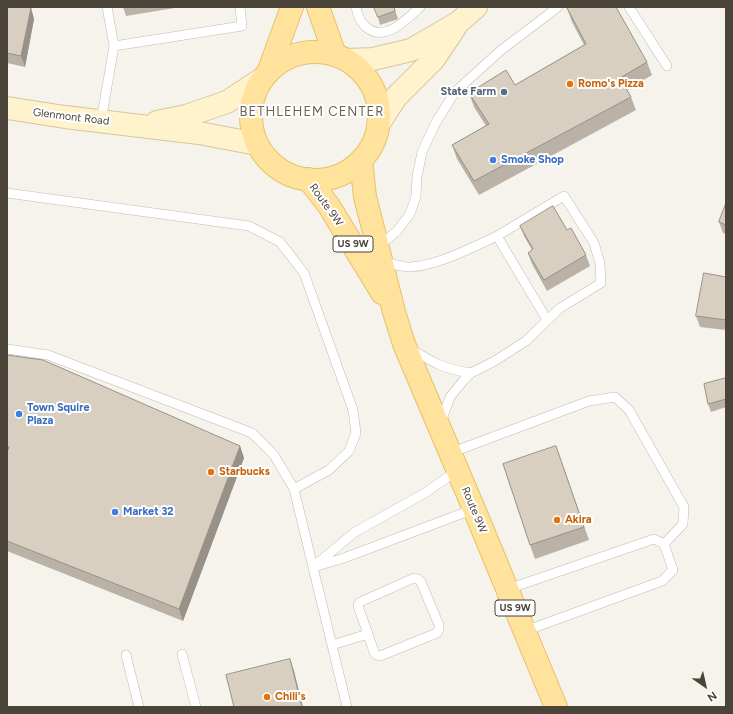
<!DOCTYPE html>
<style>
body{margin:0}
#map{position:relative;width:733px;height:714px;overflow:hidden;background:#f6f3ec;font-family:Figtree,sans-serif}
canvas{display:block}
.frame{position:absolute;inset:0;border:8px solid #4b4439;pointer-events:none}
.north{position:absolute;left:685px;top:666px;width:40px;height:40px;-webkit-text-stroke:3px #fff;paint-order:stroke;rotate:146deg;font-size:11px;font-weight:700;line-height:16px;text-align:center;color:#4b4439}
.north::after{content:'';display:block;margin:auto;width:14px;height:18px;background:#4b4439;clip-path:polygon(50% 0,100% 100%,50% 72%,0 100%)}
</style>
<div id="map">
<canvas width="733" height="714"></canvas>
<div class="frame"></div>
<div class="north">N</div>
</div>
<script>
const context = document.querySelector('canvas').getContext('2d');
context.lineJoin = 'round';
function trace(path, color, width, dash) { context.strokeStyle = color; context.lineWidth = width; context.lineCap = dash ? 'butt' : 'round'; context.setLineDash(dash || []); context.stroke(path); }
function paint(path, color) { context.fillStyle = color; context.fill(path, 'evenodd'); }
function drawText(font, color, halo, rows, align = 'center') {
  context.font = font + ' Figtree,sans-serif'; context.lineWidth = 4; context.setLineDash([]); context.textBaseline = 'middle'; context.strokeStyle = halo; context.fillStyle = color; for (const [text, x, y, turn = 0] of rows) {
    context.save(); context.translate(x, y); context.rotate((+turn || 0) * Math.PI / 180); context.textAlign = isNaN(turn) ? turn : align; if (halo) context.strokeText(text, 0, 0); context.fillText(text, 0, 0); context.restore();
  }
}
const lane = new Path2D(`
 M 356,7 C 357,15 360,21 366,27 C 384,43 406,20 420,7
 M 629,7 L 667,66
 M 114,46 L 242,26 L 240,7
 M 101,121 L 114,46 L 107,7
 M 7,193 L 249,226 L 280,242 L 304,273 L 353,410 L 356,433 L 349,451 L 329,470 L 294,489
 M 379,246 L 397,231 L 410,214 L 416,196 L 417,177 L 422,152 L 436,122 L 455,92 L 500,51 L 558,7
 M 383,261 C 392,264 401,267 410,267 C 437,266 473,247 497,236
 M 7,349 L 48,355 L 252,433 L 274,455 L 294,489 L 347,707
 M 411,349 C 434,363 444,369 471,373 L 463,381 L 450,397 L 441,422
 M 471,373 L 493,362 L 526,341 L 560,308 L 601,283 L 600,263 L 594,243 L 564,196 L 497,236 L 547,320
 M 450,453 L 589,401 L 615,397 L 629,410 L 684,507 L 683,524 L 664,544
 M 317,566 L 344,558 L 474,509
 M 313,567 L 355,532 L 425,493 L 458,470
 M 508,589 L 654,539 L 664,544 L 673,570 L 662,581 L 525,631
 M 332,645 L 368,634 L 374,652 L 376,655 L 380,656 L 437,633 L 439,629 L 439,625 L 421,582 L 418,579 L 414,578 L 360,602 L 358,605 L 359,609 L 368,634
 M 182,654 L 196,707
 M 126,655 L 139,707`);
const secondary = new Path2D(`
 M 347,60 L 373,59 L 411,50 L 459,22 L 476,7
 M 7,108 L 65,117 L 199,133 L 257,144
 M 157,122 L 186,116 L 227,102 L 262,79
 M 378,125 L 396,97 L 434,59 L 456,26`);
const primary = new Path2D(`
 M 318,7 L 335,55
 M251 116a64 64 0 1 1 128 0a64 64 0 1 1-128 0Z
 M 269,70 L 292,7
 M 361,160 L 365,197 L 373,228 L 394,312 L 404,344 L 474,509 L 556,707
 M 308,179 L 329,206 L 382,293`);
trace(lane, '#c2bbae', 10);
trace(secondary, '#d6c79b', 24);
trace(primary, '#e6c16a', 24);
trace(lane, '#fff', 9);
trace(secondary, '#fff3cd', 22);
trace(primary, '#ffe39c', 22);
paint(new Path2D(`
 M 7,7 L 31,8 L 34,19 L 25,67 L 7,63 Z
 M 123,7 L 181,7 L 126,16 Z
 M 394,7 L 398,19 L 380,25 L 378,17 Z
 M 567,8 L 647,62 L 652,75 L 627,90 L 631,97 L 636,110 L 479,195 L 457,159 L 452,145 L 486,126 L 474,107 L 469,93 L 515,85 L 584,45 L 572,22 Z
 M 726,203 L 726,234 L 723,233 L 719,222 Z
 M 520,226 L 567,230 L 586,255 L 590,266 L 547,291 L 532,264 L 528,253 L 532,250 L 524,236 Z
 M 726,277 L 726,330 L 700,327 L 696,316 Z
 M 7,355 L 240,446 L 244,458 L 183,621 L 7,551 Z
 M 726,378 L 726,407 L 711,412 L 708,404 Z
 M 561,460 L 589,540 L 535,559 L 530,545 Z`), '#bab2a6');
paint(new Path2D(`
 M 31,8 L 34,19 L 25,67 L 21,56 Z
 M 240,446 L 244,458 L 183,621 L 179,609 Z
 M 290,659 L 294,671 L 303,707 L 302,707 Z`), '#979187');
const building = new Path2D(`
 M 7,7 L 27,7 L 31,8 L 21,56 L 7,53 Z
 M 374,7 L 394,7 L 395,11 L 378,17 Z
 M 569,7 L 616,7 L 647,62 L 620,78 L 631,97 L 474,181 L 452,145 L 489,124 L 469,93 L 506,70 L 515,85 L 586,44 L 567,8 Z
 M 726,203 L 726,225 L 719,222 Z
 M 553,206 L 567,230 L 571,228 L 586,255 L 544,280 L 528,253 L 533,249 L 520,226 Z
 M 704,273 L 726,277 L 726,320 L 696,316 Z
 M 7,355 L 43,360 L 240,446 L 179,609 L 7,541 L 7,452 L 9,447 L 7,447 Z
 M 726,378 L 726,399 L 708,404 L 704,384 Z
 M 556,446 L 584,527 L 530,545 L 503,464 Z
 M 290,659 L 302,707 L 234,707 L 226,675 Z`);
paint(building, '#d8cfc1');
trace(building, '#979187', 1);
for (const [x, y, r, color] of [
 [570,84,4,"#e8710a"],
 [504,92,4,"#5c6f8a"],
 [493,160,4,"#3f7fe0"],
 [19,414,4,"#3f7fe0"],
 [211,472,4,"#e8710a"],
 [115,512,4,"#3f7fe0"],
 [557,520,4,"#e8710a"],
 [267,697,4,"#e8710a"]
]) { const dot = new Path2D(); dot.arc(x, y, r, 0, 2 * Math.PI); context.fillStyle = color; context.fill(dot); trace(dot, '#fff', 1.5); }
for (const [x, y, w] of [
 [353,244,40],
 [515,608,40]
]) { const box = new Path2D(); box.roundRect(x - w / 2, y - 8, w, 16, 3); context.fillStyle = '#fff'; context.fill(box); trace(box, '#4b4439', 1); }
drawText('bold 10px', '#4b4439', null, [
 ["US 9W",353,244],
 ["US 9W",515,608]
]);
drawText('bold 11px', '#c56008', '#fff', [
 ["Romo's Pizza",578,84],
 ["Starbucks",219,472],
 ["Akira",565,520],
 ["Chili's",275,697]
], 'left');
drawText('bold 11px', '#4e5e75', '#fff', [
 ["State Farm",496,92]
], 'right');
drawText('11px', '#4b4439', '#fff', [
 ["Glenmont Road",71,117,7],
 ["Route 9W",326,205,54],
 ["Route 9W",474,510,67]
]);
drawText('bold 11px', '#366cbe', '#fff', [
 ["Smoke Shop",501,160],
 ["Town Squire",27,408],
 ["Plaza",27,421],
 ["Market 32",123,512]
], 'left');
context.letterSpacing = '1px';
drawText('13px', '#6e6250', '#fff', [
 ["BETHLEHEM CENTER",312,112]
]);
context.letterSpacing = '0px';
</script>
